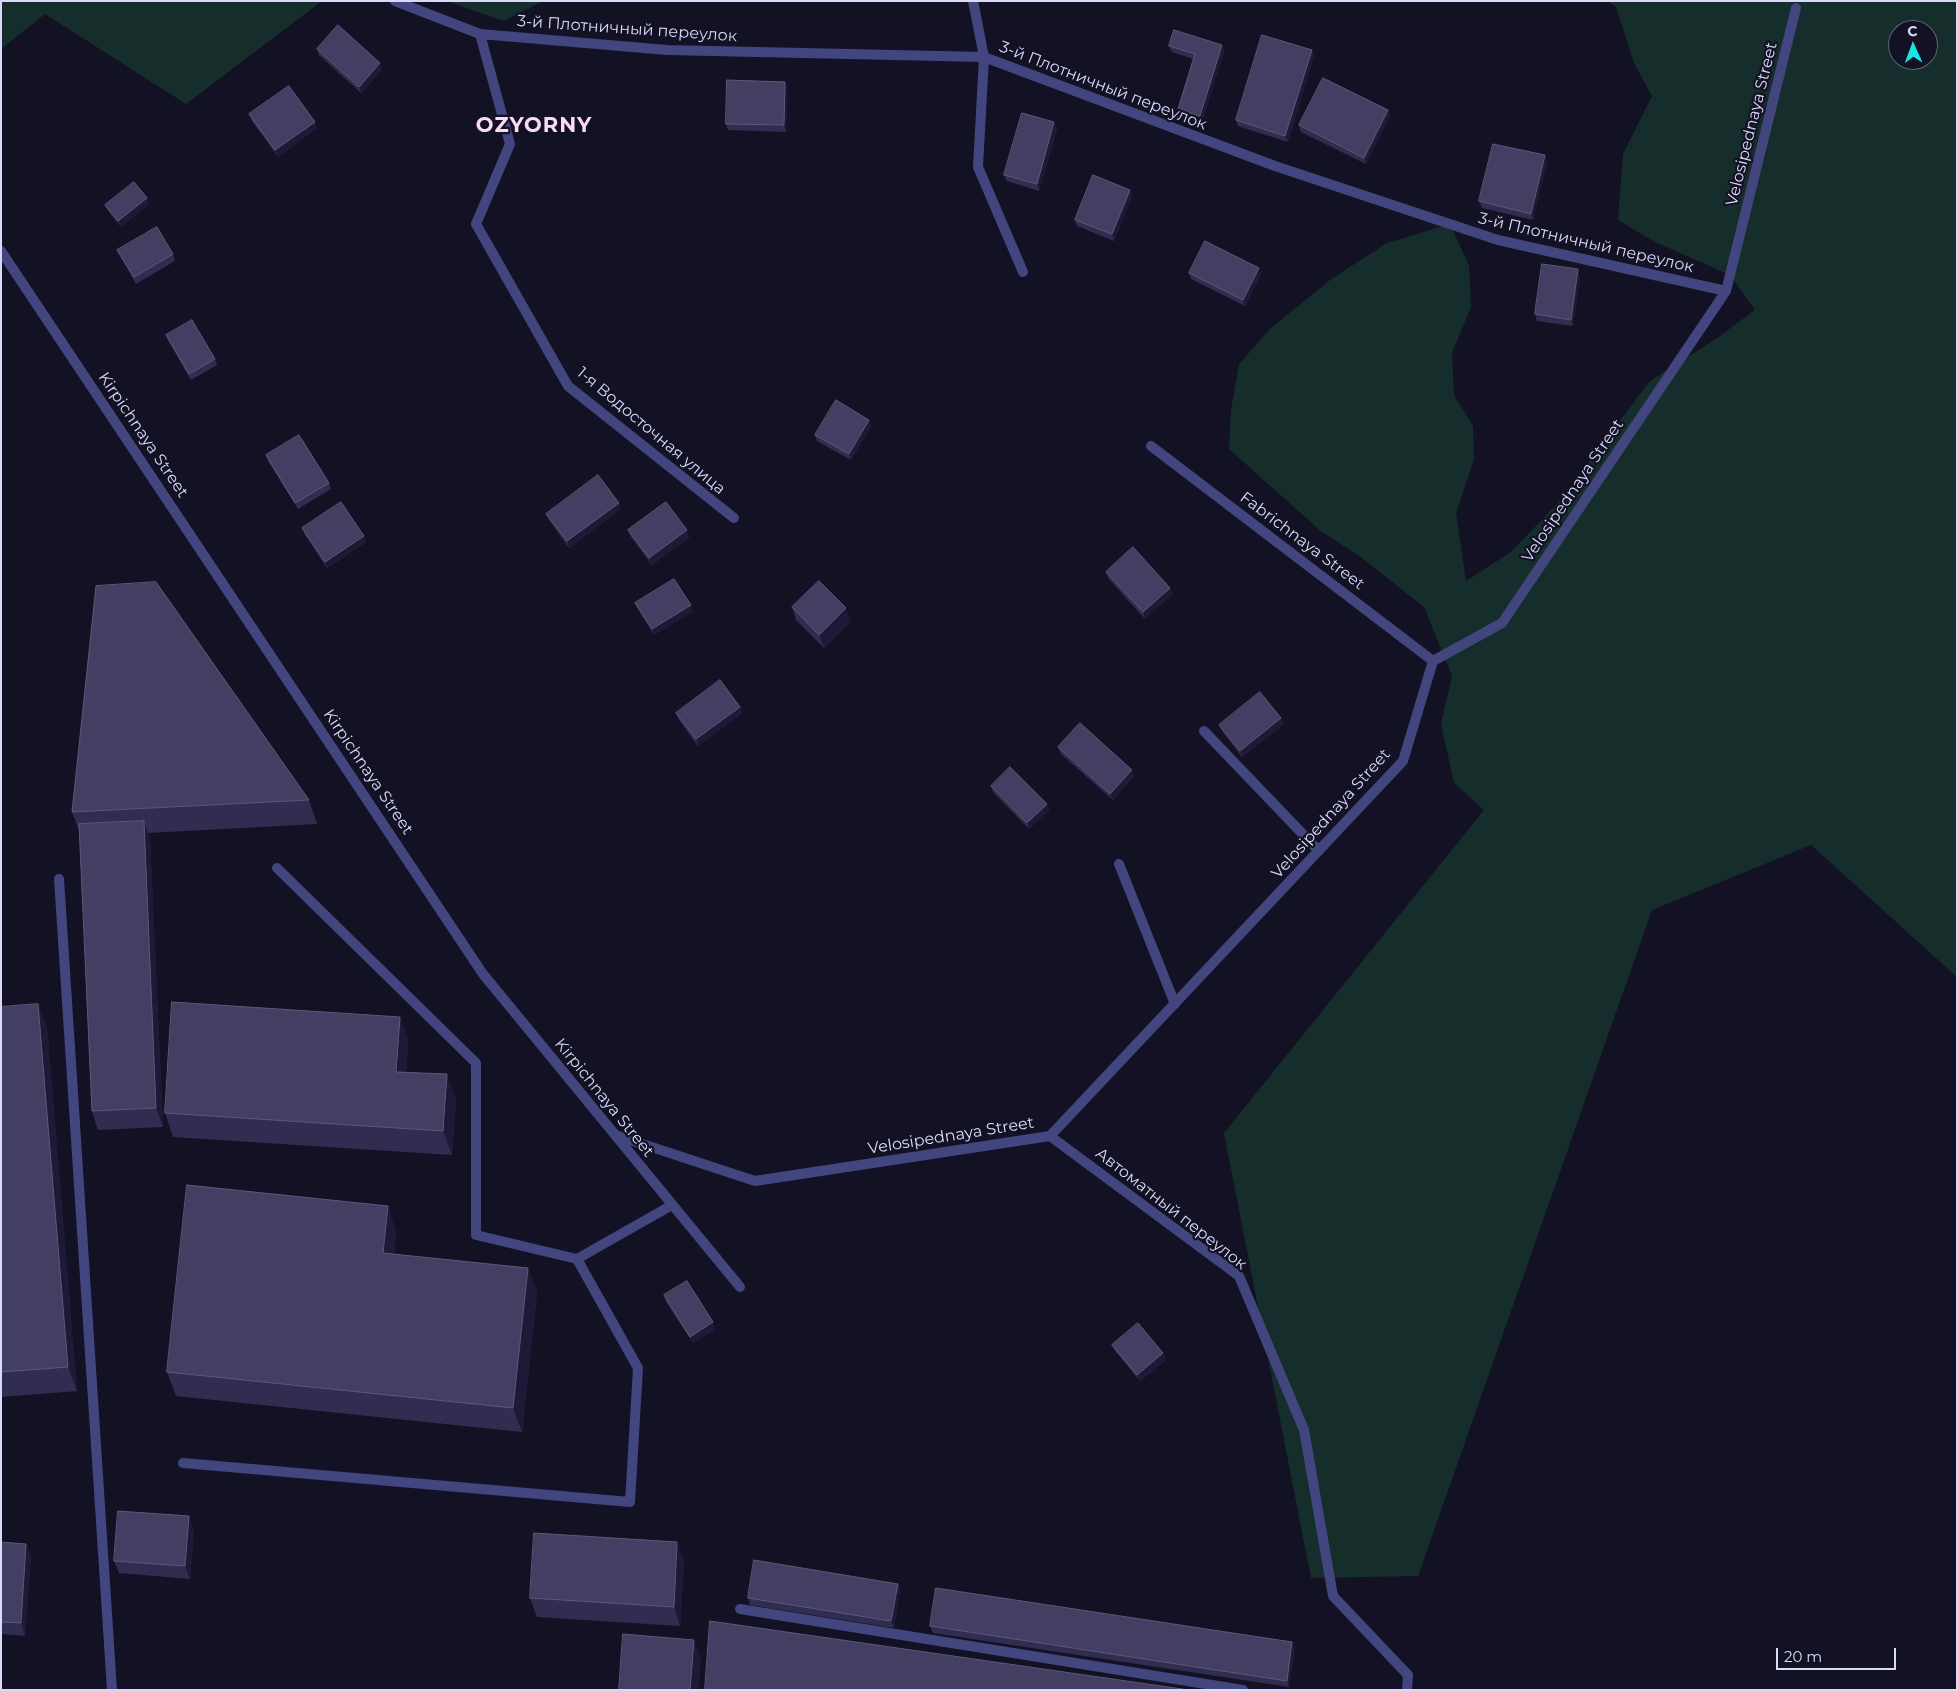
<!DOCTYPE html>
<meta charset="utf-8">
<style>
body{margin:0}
#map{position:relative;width:1958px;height:1691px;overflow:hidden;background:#131224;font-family:Montserrat,sans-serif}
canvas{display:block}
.frame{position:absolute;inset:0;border:2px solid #dad9fb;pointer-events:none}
.north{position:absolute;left:1888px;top:20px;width:50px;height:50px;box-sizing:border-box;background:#131224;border:1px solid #63627a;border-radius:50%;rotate:358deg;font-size:14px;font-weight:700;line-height:20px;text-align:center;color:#dad9fb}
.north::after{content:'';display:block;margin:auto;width:18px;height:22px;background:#1ae3e5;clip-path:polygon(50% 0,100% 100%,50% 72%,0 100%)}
.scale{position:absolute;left:1776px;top:1648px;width:120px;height:22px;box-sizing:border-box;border:2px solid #dad9fb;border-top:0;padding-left:6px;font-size:15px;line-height:18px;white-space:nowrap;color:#dad9fb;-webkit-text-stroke:4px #131224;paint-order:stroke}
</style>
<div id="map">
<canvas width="1958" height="1691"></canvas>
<div class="frame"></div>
<div class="north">С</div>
<div class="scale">20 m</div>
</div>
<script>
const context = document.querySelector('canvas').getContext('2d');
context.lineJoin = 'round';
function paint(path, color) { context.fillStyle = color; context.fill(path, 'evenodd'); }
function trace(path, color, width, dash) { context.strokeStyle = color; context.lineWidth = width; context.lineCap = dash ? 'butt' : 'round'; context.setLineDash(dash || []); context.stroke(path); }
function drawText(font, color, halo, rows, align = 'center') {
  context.font = font + ' Montserrat,sans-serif'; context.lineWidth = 4.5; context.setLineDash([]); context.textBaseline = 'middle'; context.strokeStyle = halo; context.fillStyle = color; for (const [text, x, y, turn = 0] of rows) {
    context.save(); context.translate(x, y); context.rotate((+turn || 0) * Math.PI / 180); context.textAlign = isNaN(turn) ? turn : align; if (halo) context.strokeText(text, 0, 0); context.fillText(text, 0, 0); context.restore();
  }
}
paint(new Path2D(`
 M 1,1 L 322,1 L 186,104 L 45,14 L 1,49 Z
 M 446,1 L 543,1 L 504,21 Z
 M 1607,1 L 1957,1 L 1957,977 L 1811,845 L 1652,910 L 1418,1576 L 1311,1578 L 1224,1133 L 1484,810 L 1454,783 L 1441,724 L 1452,676 L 1424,607 L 1358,555 L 1322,532 L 1229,449 L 1231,410 L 1239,364 L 1271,328 L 1330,280 L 1387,243 L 1450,224 L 1469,266 L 1471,307 L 1452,353 L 1454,395 L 1473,426 L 1474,459 L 1456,513 L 1466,581 L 1511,552 L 1557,504 L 1650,381 L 1717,338 L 1755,310 L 1730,275 L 1655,242 L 1618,220 L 1623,154 L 1652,96 L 1634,63 L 1616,7 ZM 1898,30 L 1928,30 L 1928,60 L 1898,60 Z`), '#152e2b');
trace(new Path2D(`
 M 1204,731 L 1319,851
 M 1119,864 L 1175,1004
 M 59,879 L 112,1690
 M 577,1259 L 672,1205
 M 1304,1430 L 1333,1596 L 1408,1675 L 1407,1690
 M 183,1463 L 630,1502 L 638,1368 L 577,1259 L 476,1235 L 476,1063 L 277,868
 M 740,1609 L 1243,1690`), '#42457e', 10);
trace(new Path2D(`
 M 395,1 L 480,34 L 667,50 L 984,57 L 1275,166 L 1498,240 L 1726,291
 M 973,1 L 984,57 L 978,167 L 1023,272
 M 480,34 L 510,144 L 476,224 L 568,386 L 734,518
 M 1,251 L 483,974 L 740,1287
 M 1151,446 L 1433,661
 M 615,1135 L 755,1181 L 1050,1136 L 1403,761 L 1433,661 L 1502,623 L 1726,291 L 1796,8
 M 1050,1136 L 1239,1276 L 1304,1430`), '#42457e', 10);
paint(new Path2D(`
 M 1222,45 L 1224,52 L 1202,122 L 1180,115 L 1178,109 L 1193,59 L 1172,52 L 1169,46 Z
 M 317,49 L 382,70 L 361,93 L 319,55 Z
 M 1312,50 L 1314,56 L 1288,142 L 1238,126 L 1236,120 Z
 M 785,82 L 787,89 L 786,132 L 728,130 L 726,124 Z
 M 1388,110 L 1390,116 L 1366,164 L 1301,132 L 1299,125 Z
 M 249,114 L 317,128 L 278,157 L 252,121 Z
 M 1054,122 L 1057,129 L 1039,191 L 1007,181 L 1004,175 Z
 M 1545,155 L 1547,162 L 1533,220 L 1482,208 L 1479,201 Z
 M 1130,190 L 1132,196 L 1114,241 L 1077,226 L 1075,220 Z
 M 149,204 L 121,227 L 108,211 L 105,205 Z
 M 117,250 L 173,254 L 175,261 L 136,284 L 120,256 Z
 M 1189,273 L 1261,274 L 1245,306 L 1191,279 Z
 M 1580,276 L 1573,326 L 1537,321 L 1535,314 Z
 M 166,335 L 215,359 L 217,365 L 191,380 L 169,342 Z
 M 869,420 L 871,426 L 851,460 L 817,441 L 815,435 Z
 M 266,455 L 329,483 L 331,489 L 298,509 L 268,461 Z
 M 621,509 L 569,548 L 549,520 L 546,514 Z
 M 302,528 L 366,542 L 327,568 L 305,535 Z
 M 628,530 L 690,537 L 652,565 L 631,537 Z
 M 1106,572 L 1170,588 L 1173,594 L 1145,619 L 1108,578 Z
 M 635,603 L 693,611 L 654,635 L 638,609 Z
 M 792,607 L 851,621 L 824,648 L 796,620 Z
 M 740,707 L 742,713 L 698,746 L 679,720 L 676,713 Z
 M 1281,718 L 1284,724 L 1242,757 L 1222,731 L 1219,725 Z
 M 1058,747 L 1134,776 L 1113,800 L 1061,754 Z
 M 991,786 L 1047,804 L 1049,810 L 1029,829 L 993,792 Z
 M 309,800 L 317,824 L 148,833 L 150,839 L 163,1127 L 98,1130 L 92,1111 L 80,833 L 72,812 Z
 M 38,1004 L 47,1028 L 77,1391 L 1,1397 L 1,1007 Z
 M 400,1017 L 408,1041 L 406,1072 L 456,1099 L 452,1155 L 173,1137 L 165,1113 Z
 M 396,1231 L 394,1254 L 528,1268 L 537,1292 L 522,1432 L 176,1396 L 167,1372 Z
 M 664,1295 L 715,1329 L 693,1343 L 666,1302 Z
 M 1112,1345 L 1163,1353 L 1166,1360 L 1140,1381 L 1115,1351 Z
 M 194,1529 L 190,1579 L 119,1573 L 114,1561 Z
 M 1,1542 L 26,1544 L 31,1556 L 25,1636 L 1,1634 Z
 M 684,1560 L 680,1626 L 537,1617 L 530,1598 Z
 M 898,1584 L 900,1590 L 894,1628 L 750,1605 L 748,1598 Z
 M 930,1626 L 1292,1642 L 1295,1648 L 1289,1687 L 933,1633 Z`), '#312d50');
paint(new Path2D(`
 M 1222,45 L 1224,52 L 1202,122 L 1200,116 Z
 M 1312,50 L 1314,56 L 1288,142 L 1285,136 Z
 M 380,63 L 382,70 L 361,93 L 359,87 Z
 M 785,82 L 787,89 L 786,132 L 784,125 Z
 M 1388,110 L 1390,116 L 1366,164 L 1364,158 Z
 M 315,122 L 317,128 L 278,157 L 275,150 Z
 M 1054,122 L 1057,129 L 1039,191 L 1037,184 Z
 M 1545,155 L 1547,162 L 1533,220 L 1531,214 Z
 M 1130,190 L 1132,196 L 1114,241 L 1112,234 Z
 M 147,198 L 149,204 L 121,227 L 118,221 Z
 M 1259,268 L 1261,274 L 1245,306 L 1243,300 Z
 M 1578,269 L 1580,276 L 1573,326 L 1571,320 Z
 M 869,420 L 871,426 L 851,460 L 849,454 Z
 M 619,503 L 621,509 L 569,548 L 567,541 Z
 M 687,530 L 690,537 L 652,565 L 649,558 Z
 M 364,536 L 366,542 L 327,568 L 325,562 Z
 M 1170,588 L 1173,594 L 1145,619 L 1143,612 Z
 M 691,605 L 693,611 L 654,635 L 652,629 Z
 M 846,608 L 851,621 L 824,648 L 819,635 Z
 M 740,707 L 742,713 L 698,746 L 696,739 Z
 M 1281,718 L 1284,724 L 1242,757 L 1240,751 Z
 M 1132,770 L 1134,776 L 1113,800 L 1110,794 Z
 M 1047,804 L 1049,810 L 1029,829 L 1027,823 Z
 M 144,821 L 150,839 L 163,1127 L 156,1108 Z
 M 38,1004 L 47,1028 L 77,1391 L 68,1367 Z
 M 400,1017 L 408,1041 L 405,1096 L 396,1072 Z
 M 447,1074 L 456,1099 L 452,1155 L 443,1131 Z
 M 388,1206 L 396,1231 L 392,1277 L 383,1253 Z
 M 528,1268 L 537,1292 L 522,1432 L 513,1408 Z
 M 713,1322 L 715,1329 L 693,1343 L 690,1337 Z
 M 1163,1353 L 1166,1360 L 1140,1381 L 1137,1375 Z
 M 189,1516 L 194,1529 L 190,1579 L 185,1566 Z
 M 677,1542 L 684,1560 L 680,1626 L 674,1607 Z
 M 26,1544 L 31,1556 L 25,1636 L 21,1623 Z
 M 898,1584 L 900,1590 L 894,1628 L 891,1621 Z
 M 694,1640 L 701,1658 L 699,1690 L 690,1690 Z
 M 1292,1642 L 1295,1648 L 1289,1687 L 1287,1681 Z`), '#1d1a37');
const building = new Path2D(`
 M 338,25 L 380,63 L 359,87 L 317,49 Z
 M 1174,30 L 1222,45 L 1200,116 L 1178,109 L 1195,54 L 1169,46 Z
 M 1262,35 L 1312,50 L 1285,136 L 1236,120 Z
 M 1323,78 L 1388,110 L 1364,158 L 1299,125 Z
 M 727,80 L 785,82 L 784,125 L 726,124 Z
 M 289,86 L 315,122 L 275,150 L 249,114 Z
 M 1022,113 L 1054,122 L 1037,184 L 1004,175 Z
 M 1493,144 L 1545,155 L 1531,214 L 1479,201 Z
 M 1093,175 L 1130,190 L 1112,234 L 1075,220 Z
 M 134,182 L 147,198 L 118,221 L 105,205 Z
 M 157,227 L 173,254 L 134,277 L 117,250 Z
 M 1205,241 L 1259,268 L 1243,300 L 1189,273 Z
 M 1542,264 L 1578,269 L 1571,320 L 1535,314 Z
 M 192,320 L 215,359 L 189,374 L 166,335 Z
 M 836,400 L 869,420 L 849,454 L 815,435 Z
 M 299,435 L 329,483 L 295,503 L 266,455 Z
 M 598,475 L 619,503 L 567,541 L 546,514 Z
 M 341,502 L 364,536 L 325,562 L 302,528 Z
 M 666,502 L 687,530 L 649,558 L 628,530 Z
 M 1133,547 L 1170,588 L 1143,612 L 1106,572 Z
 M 674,579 L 691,605 L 652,629 L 635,603 Z
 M 819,581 L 846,608 L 819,635 L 792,607 Z
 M 156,582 L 309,800 L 72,812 L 96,586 Z
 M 720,680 L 740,707 L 696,739 L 676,713 Z
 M 1260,692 L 1281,718 L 1240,751 L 1219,725 Z
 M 1080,723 L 1132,770 L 1110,794 L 1058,747 Z
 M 1010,767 L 1047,804 L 1027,823 L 991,786 Z
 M 144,821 L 156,1108 L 92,1111 L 79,824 Z
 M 172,1002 L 400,1017 L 396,1072 L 447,1074 L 443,1131 L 165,1113 Z
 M 38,1004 L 68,1367 L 1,1372 L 1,1007 Z
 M 187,1185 L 388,1206 L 383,1253 L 528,1268 L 513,1408 L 167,1372 Z
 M 687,1281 L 713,1322 L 690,1337 L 664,1295 Z
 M 1138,1323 L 1163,1353 L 1137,1375 L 1112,1345 Z
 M 118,1511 L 189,1516 L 185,1566 L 114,1561 Z
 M 534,1533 L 677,1542 L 674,1607 L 530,1598 Z
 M 1,1542 L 26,1544 L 21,1623 L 1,1622 Z
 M 754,1560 L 898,1584 L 891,1621 L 748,1598 Z
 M 936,1588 L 1292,1642 L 1287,1681 L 930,1626 Z
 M 710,1621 L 1189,1690 L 705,1690 Z
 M 623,1634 L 694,1640 L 690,1690 L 619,1690 Z`);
paint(building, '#433f62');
trace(building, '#5b587a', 1);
drawText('16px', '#dad9fb', '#131224', [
 ["3-й Плотничный переулок",627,29,4],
 ["3-й Плотничный переулок",1103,86,21],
 ["Velosipednaya Street",1752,124,-76],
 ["3-й Плотничный переулок",1586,243,13],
 ["1-я Водосточная улица",651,431,40],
 ["Kirpichnaya Street",143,435,56],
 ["Velosipednaya Street",1573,491,-56],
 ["Fabrichnaya Street",1302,541,37],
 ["Kirpichnaya Street",368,772,56],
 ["Velosipednaya Street",1331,814,-48],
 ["Kirpichnaya Street",604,1098,51],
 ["Velosipednaya Street",951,1136,-9],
 ["Автоматный переулок",1171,1209,38]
]);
context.letterSpacing = '1px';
drawText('bold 21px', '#fbdbf2', '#131224', [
 ["OZYORNY",534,126]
]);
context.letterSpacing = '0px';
</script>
